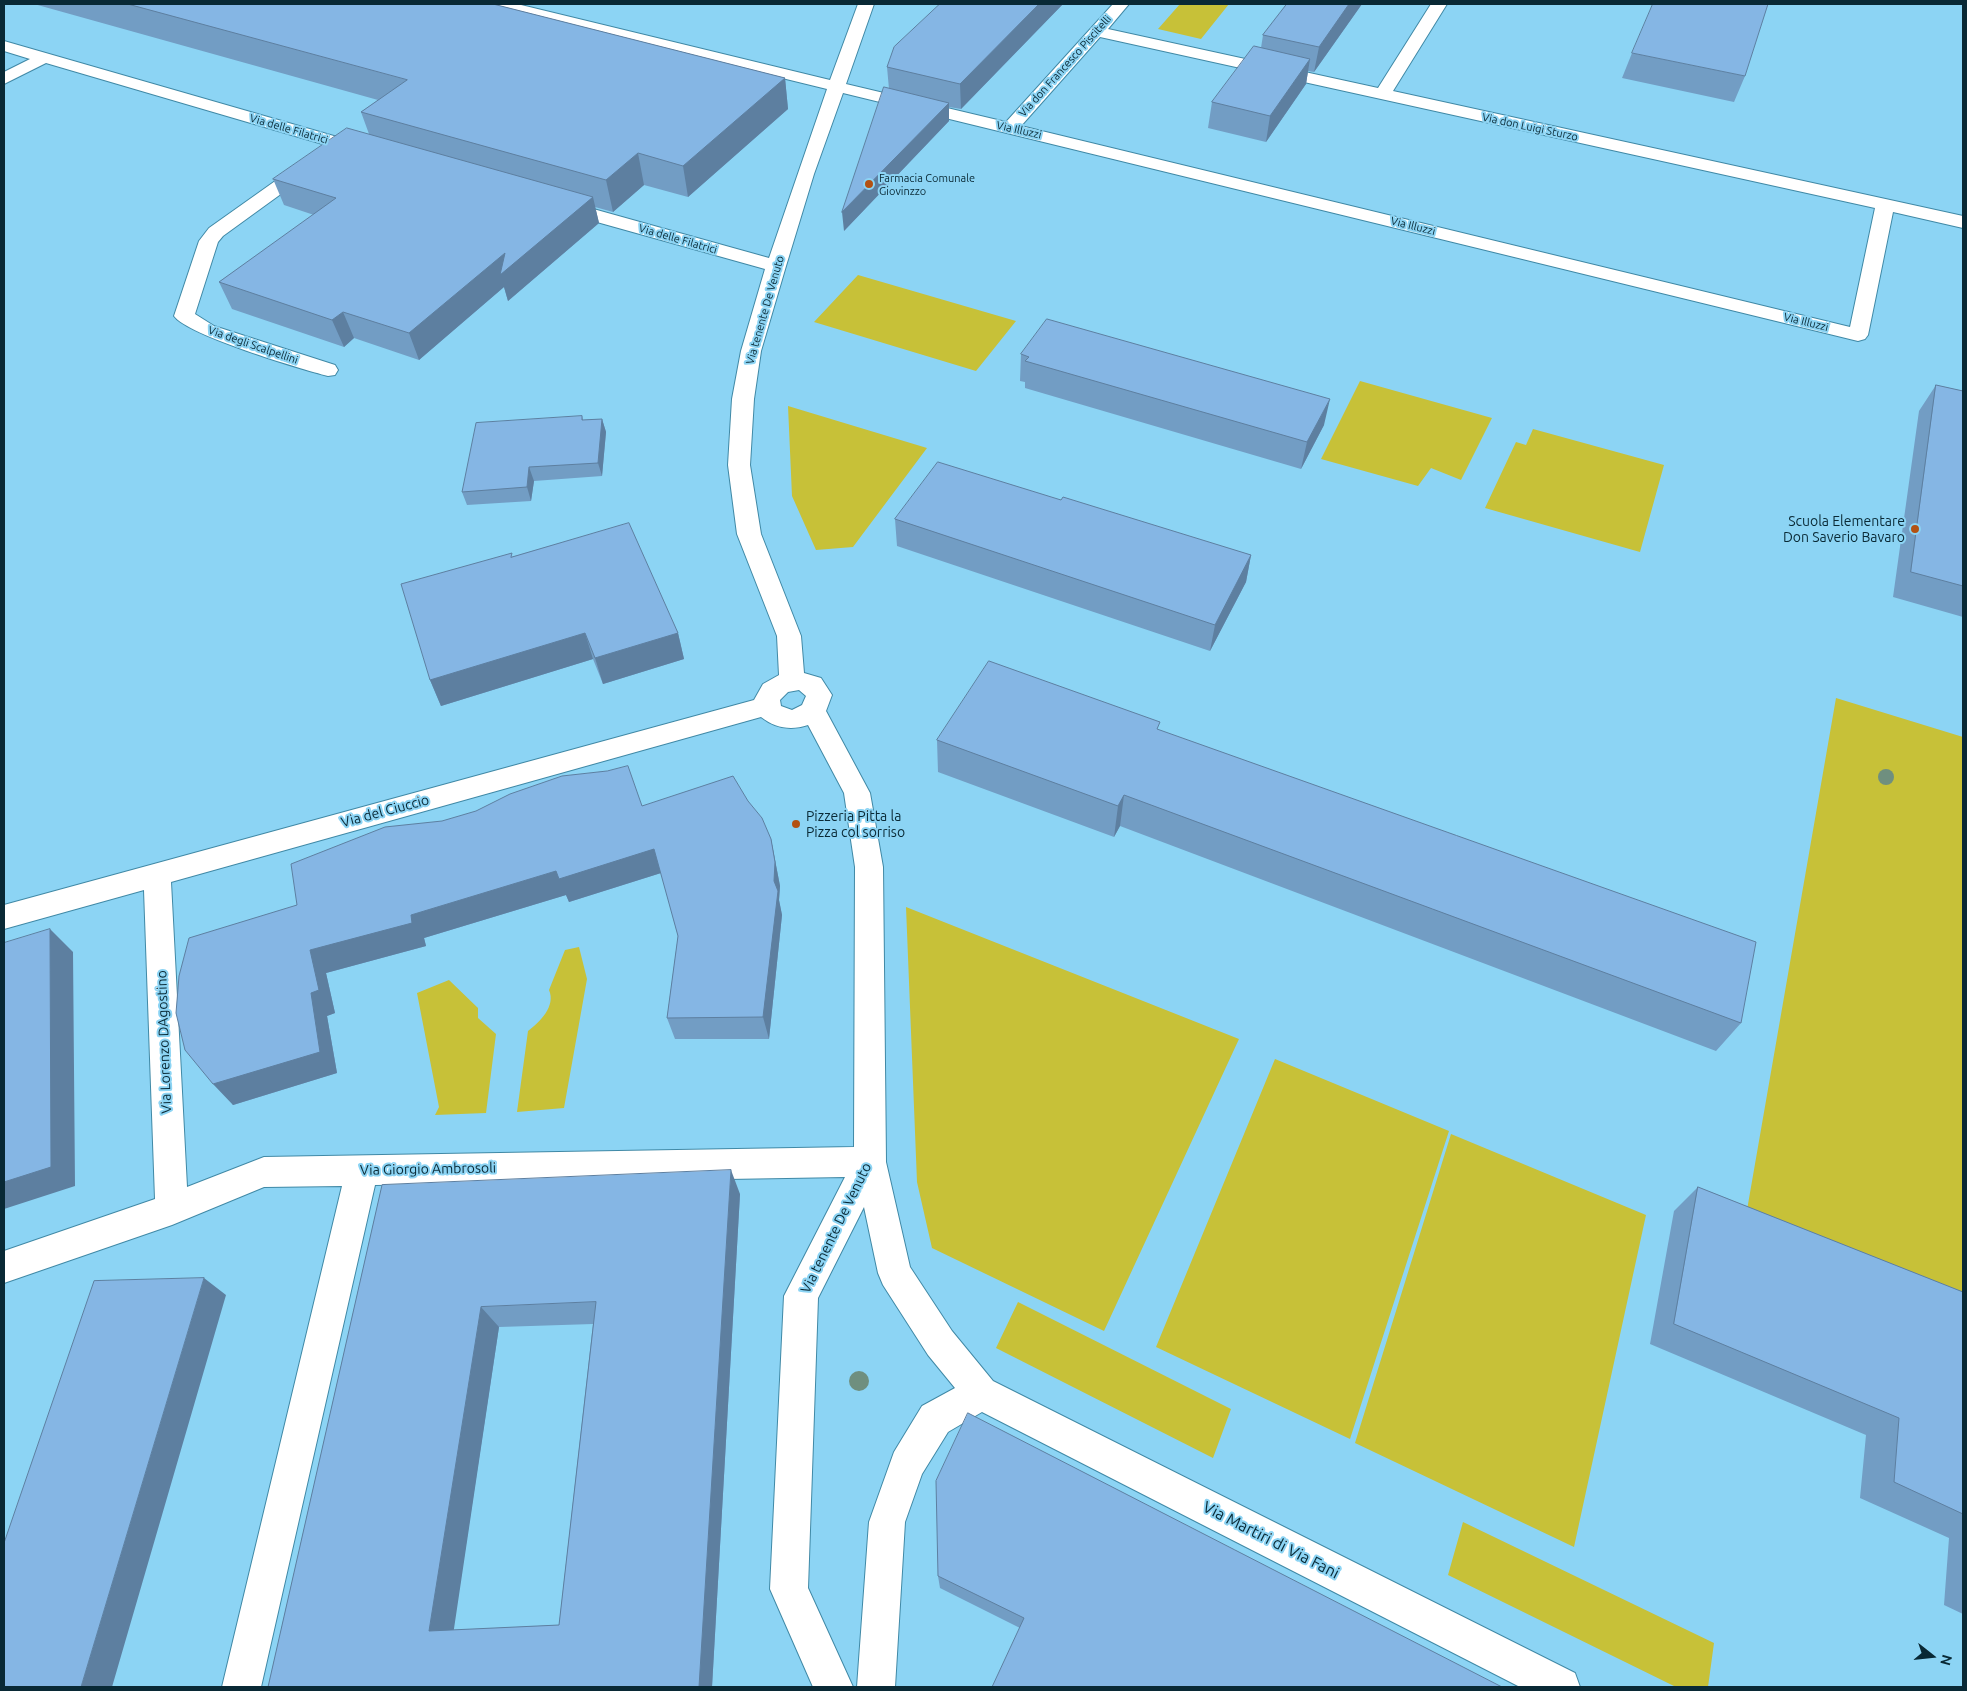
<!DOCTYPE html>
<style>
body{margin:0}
#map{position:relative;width:1967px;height:1691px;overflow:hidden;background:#8cd4f4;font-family:Ubuntu,sans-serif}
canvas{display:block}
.frame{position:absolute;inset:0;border:5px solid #092935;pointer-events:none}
.north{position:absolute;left:1907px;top:1631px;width:50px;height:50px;-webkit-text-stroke:4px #8cd4f4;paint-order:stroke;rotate:106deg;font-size:14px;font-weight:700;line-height:20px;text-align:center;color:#092935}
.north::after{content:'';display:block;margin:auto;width:18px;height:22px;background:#092935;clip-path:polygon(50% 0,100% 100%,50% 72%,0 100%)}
</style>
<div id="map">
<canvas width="1967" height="1691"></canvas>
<div class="frame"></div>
<div class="north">N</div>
</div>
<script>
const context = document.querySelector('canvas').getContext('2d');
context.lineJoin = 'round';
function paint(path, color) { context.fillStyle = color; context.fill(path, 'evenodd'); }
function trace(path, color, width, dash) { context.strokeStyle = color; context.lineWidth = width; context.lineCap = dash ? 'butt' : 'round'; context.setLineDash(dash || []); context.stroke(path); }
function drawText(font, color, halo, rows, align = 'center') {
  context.font = font + ' Ubuntu,sans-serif'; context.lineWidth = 4; context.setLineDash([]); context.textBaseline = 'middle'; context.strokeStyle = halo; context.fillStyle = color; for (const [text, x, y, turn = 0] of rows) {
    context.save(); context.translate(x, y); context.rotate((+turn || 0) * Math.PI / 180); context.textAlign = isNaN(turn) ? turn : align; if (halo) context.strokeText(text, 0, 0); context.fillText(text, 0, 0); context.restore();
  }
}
paint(new Path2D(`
 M 1180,4 L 1229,4 L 1201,39 L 1158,29 Z
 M 858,275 L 1016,321 L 976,371 L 814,322 Z
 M 1360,381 L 1492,418 L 1461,480 L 1431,468 L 1418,486 L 1321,459 Z
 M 788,406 L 927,448 L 853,547 L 816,550 L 792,496 Z
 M 1533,429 L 1664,465 L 1640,552 L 1485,508 L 1516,442 L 1526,445 Z
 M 1836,698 L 1963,737 L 1963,1322 L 1743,1233 Z
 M 906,907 L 1239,1039 L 1104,1331 L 932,1248 L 917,1182 Z
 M 579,947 L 587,979 L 564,1108 L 517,1112 L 528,1031 C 540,1022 556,1006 549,990 L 565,950 Z
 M 449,980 L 478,1008 L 478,1018 L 496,1034 L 486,1113 L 435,1115 L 439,1107 L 417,993 Z
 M 1275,1059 L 1449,1131 L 1350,1439 L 1156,1347 Z
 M 1451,1134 L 1646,1215 L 1574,1547 L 1355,1443 Z
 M 1018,1302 L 1231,1409 L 1213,1458 L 996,1348 Z
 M 1463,1522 L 1714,1643 L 1708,1687 L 1676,1687 L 1448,1575 Z`), '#c7c138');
const street = new Path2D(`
 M 490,4 L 517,4 L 830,80 L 858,4 L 874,4 L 846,84 L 1006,122 L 1113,4 L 1129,4 L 1108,29 L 1378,88 L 1431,4 L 1447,4 L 1393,91 L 1963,216 L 1963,228 L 1893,212 L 1868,335 L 1865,339 L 1858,341 L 843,93 L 814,174 L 786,266 L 761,351 L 754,399 L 750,465 L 761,534 L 801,636 L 804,673 L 821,678 L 832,695 L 826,711 L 870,793 L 883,867 L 886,1162 L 910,1267 L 952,1331 L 993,1381 L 1575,1673 L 1580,1687 L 1520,1687 L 982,1412 L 948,1432 L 922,1474 L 905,1522 L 895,1687 L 857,1687 L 869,1522 L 894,1452 L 922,1406 L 955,1388 L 928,1355 L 883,1285 L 878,1273 L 864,1207 L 818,1298 L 808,1588 L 853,1687 L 813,1687 L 770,1589 L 784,1296 L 845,1177 L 375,1185 L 261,1687 L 222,1687 L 342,1186 L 264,1187 L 172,1225 L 4,1283 L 4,1251 L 155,1199 L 144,890 L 4,929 L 4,905 L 754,700 L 763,684 L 779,675 L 777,636 L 737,534 L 728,465 L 732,399 L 741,351 L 765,269 L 554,210 L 552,206 L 554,202 L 561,200 L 769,258 L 827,89 L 492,7 ZM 1100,37 L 1875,208 L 1850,327 L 1021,126 ZM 799,690 L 806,696 L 802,705 L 792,710 L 781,706 L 780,700 L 788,692 ZM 761,717 C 775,728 791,731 808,725 L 844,793 L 855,867 L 854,1147 L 264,1157 L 187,1187 L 171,882 Z
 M 4,41 L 372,147 L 375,151 L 372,155 L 360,155 L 46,63 L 4,84 L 4,72 L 30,59 L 4,51 Z
 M 308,161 L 314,162 L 317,166 L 314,170 L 223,236 L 218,242 L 195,314 L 214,326 L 335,365 L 338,370 L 335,375 L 328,376 C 301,369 187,335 174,316 L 199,241 L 209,228 L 302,162 Z`);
trace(street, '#4089a6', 2);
paint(street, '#fff');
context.fillStyle = '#6f8f7f';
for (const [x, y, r] of [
 [1886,777,8],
 [859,1381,10]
]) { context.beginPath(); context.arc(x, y, r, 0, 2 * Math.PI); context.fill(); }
paint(new Path2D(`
 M 34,4 L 493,4 L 785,78 L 788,109 L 688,197 L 644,185 L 613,212 L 595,207 L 599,223 L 508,301 L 504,287 L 419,360 L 354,338 L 344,347 L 232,309 L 219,282 L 314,215 L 284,205 L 273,179 L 369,134 L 361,112 L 378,100 Z
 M 1063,4 L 961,109 L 949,107 L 949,121 L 844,231 L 889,89 L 887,67 Z
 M 1287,4 L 1362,4 L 1314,72 L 1308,71 L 1306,84 L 1266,142 L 1208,128 L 1212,102 L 1261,48 L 1263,35 Z
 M 1632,53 L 1745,76 L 1734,102 L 1622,78 Z
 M 1021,354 L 1324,425 L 1301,469 L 1025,388 L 1025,382 L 1020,381 Z
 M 1936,385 L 1963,391 L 1963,617 L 1893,597 L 1919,411 Z
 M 582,416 L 583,420 L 602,419 L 606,432 L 602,476 L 534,481 L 531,501 L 467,505 L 462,492 Z
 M 1061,500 L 1251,555 L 1246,582 L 1210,651 L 897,546 L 895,519 Z
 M 513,556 L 678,633 L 684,659 L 603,684 L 593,659 L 441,706 L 430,680 Z
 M 1159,730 L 1741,1023 L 1716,1051 L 1120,826 L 1114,837 L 938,772 L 937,740 Z
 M 748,801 L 771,839 L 780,886 L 779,900 L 782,915 L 769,1039 L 675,1039 L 667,1018 L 678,936 L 661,873 L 569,902 L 566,895 L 424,938 L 426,946 L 326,973 L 335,1013 L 327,1016 L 337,1073 L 233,1105 L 176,1013 L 642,806 Z
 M 382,1185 L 740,1194 L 712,1687 L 268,1687 ZM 593,1324 L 559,1625 L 453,1630 L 499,1327 Z
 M 1698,1187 L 1963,1292 L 1963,1614 L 1944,1605 L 1949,1538 L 1860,1498 L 1866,1435 L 1650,1344 L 1674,1211 Z
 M 938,1576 L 1502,1687 L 1020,1628 L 940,1588 Z`), '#729dc4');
paint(new Path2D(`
 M 1039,4 L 1063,4 L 961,109 L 960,84 Z
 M 1349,4 L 1362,4 L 1314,72 L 1319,47 Z
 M 1310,59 L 1306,84 L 1266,142 L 1270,116 Z
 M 785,78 L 788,109 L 688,197 L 683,166 Z
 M 949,103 L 949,121 L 844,231 L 842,212 Z
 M 638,153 L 644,185 L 613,212 L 606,180 Z
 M 593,197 L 599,223 L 508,301 L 504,287 L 419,360 L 409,333 L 505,253 Z
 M 343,312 L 354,338 L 344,347 L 332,320 Z
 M 1330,399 L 1324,425 L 1301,469 L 1307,442 Z
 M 602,419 L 606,432 L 602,476 L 598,463 Z
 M 529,467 L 534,481 L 531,501 L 527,487 Z
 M 1251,555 L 1246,582 L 1210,651 L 1215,625 Z
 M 585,633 L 593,659 L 441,706 L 430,680 Z
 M 678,633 L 684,659 L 603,684 L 595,658 Z
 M 1124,795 L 1120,826 L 1114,837 L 1118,806 Z
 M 771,839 L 780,886 L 779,900 L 782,915 L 769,1039 L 763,1017 Z
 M 654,849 L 661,873 L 569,902 L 566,895 L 424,938 L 426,946 L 326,973 L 335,1013 L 327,1016 L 337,1073 L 233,1105 L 213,1084 L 311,993 L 310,950 L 411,915 L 556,871 Z
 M 50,929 L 73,952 L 75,1186 L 4,1209 L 4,1182 Z
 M 731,1170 L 740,1194 L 712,1687 L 699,1687 Z
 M 204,1278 L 226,1295 L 112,1687 L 81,1687 Z
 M 481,1307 L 499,1327 L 452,1642 L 429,1631 Z`), '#5d7fa0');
const building = new Path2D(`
 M 128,4 L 493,4 L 785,78 L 683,166 L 638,153 L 606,180 L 361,112 L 407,80 Z
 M 940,4 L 1039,4 L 960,84 L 887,67 L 894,47 Z
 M 1287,4 L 1349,4 L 1319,47 L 1263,35 Z
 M 1653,4 L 1768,4 L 1745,76 L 1632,53 Z
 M 1254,46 L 1310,59 L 1270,116 L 1212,102 Z
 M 884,87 L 949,103 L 842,212 Z
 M 347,128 L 593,197 L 500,275 L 505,253 L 409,333 L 343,312 L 332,320 L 219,282 L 336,198 L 273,179 Z
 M 1047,319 L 1330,399 L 1307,442 L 1025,361 L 1029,357 L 1021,354 Z
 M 1936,385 L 1963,391 L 1963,586 L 1911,572 Z
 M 582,416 L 582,420 L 602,419 L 598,463 L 529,467 L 527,487 L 462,492 L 476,423 Z
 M 938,462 L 1061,500 L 1063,497 L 1251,555 L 1215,625 L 895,519 Z
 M 629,523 L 678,633 L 595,658 L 585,633 L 430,680 L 401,584 L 512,553 L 511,557 Z
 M 989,661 L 1160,722 L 1157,729 L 1756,942 L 1741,1023 L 1124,795 L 1118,806 L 937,740 Z
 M 628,766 L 642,806 L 733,776 L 748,801 L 762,818 L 771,839 L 775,862 L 774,881 L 778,891 L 763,1017 L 667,1018 L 678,936 L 654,849 L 559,879 L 556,871 L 411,915 L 412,923 L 310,950 L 319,990 L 311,993 L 320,1052 L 213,1084 L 185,1050 L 176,1013 L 179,976 L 189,938 L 297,905 L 291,864 L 385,827 L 442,821 L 476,811 L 510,794 L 562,776 L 607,771 Z
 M 50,929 L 51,1167 L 4,1182 L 4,943 Z
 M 731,1170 L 699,1687 L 268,1687 L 382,1185 ZM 596,1302 L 559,1625 L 429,1631 L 481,1307 Z
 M 1698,1187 L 1963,1292 L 1963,1514 L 1894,1482 L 1899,1418 L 1674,1324 Z
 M 204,1278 L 81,1687 L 4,1687 L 4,1543 L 94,1281 Z
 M 968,1413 L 1502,1687 L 992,1687 L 1024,1618 L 938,1576 L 936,1481 Z`);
paint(building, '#85b6e4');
trace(building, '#5d7fa0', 1);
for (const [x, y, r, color] of [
 [869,184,5,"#b35112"],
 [1915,529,5,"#b35112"],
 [796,824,5,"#b35112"]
]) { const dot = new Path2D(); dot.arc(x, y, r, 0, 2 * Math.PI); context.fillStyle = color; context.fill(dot); trace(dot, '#8cd4f4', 2); }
drawText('11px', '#092935', '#8cd4f4', [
 ["Via don Francesco Piscitelli",1065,66,-48],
 ["Via don Luigi Sturzo",1530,127,12],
 ["Via delle Filatrici",289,129,16],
 ["Via Illuzzi",1019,130,13],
 ["Via Illuzzi",1413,226,14],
 ["Via delle Filatrici",678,239,16],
 ["Via tenente De Venuto",765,310,-74],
 ["Via Illuzzi",1806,322,14],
 ["Via degli Scalpellini",253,345,19]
]);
drawText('11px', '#092935', '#8cd4f4', [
 ["Farmacia Comunale",879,178],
 ["Giovinzzo",879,191]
], 'left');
drawText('14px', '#092935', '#8cd4f4', [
 ["Scuola Elementare",1905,521],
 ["Don Saverio Bavaro",1905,537],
 ["Pizzeria Pitta la",806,816,"left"],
 ["Pizza col sorriso",806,832,"left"]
], 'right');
drawText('14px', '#092935', '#8cd4f4', [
 ["Via del Ciuccio",385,811,-15],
 ["Via Lorenzo DAgostino",164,1042,-92],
 ["Via Giorgio Ambrosoli",428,1169,-1],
 ["Via tenente De Venuto",836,1228,-64]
]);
drawText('16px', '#092935', '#8cd4f4', [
 ["Via Martiri di Via Fani",1271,1540,27]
]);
</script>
